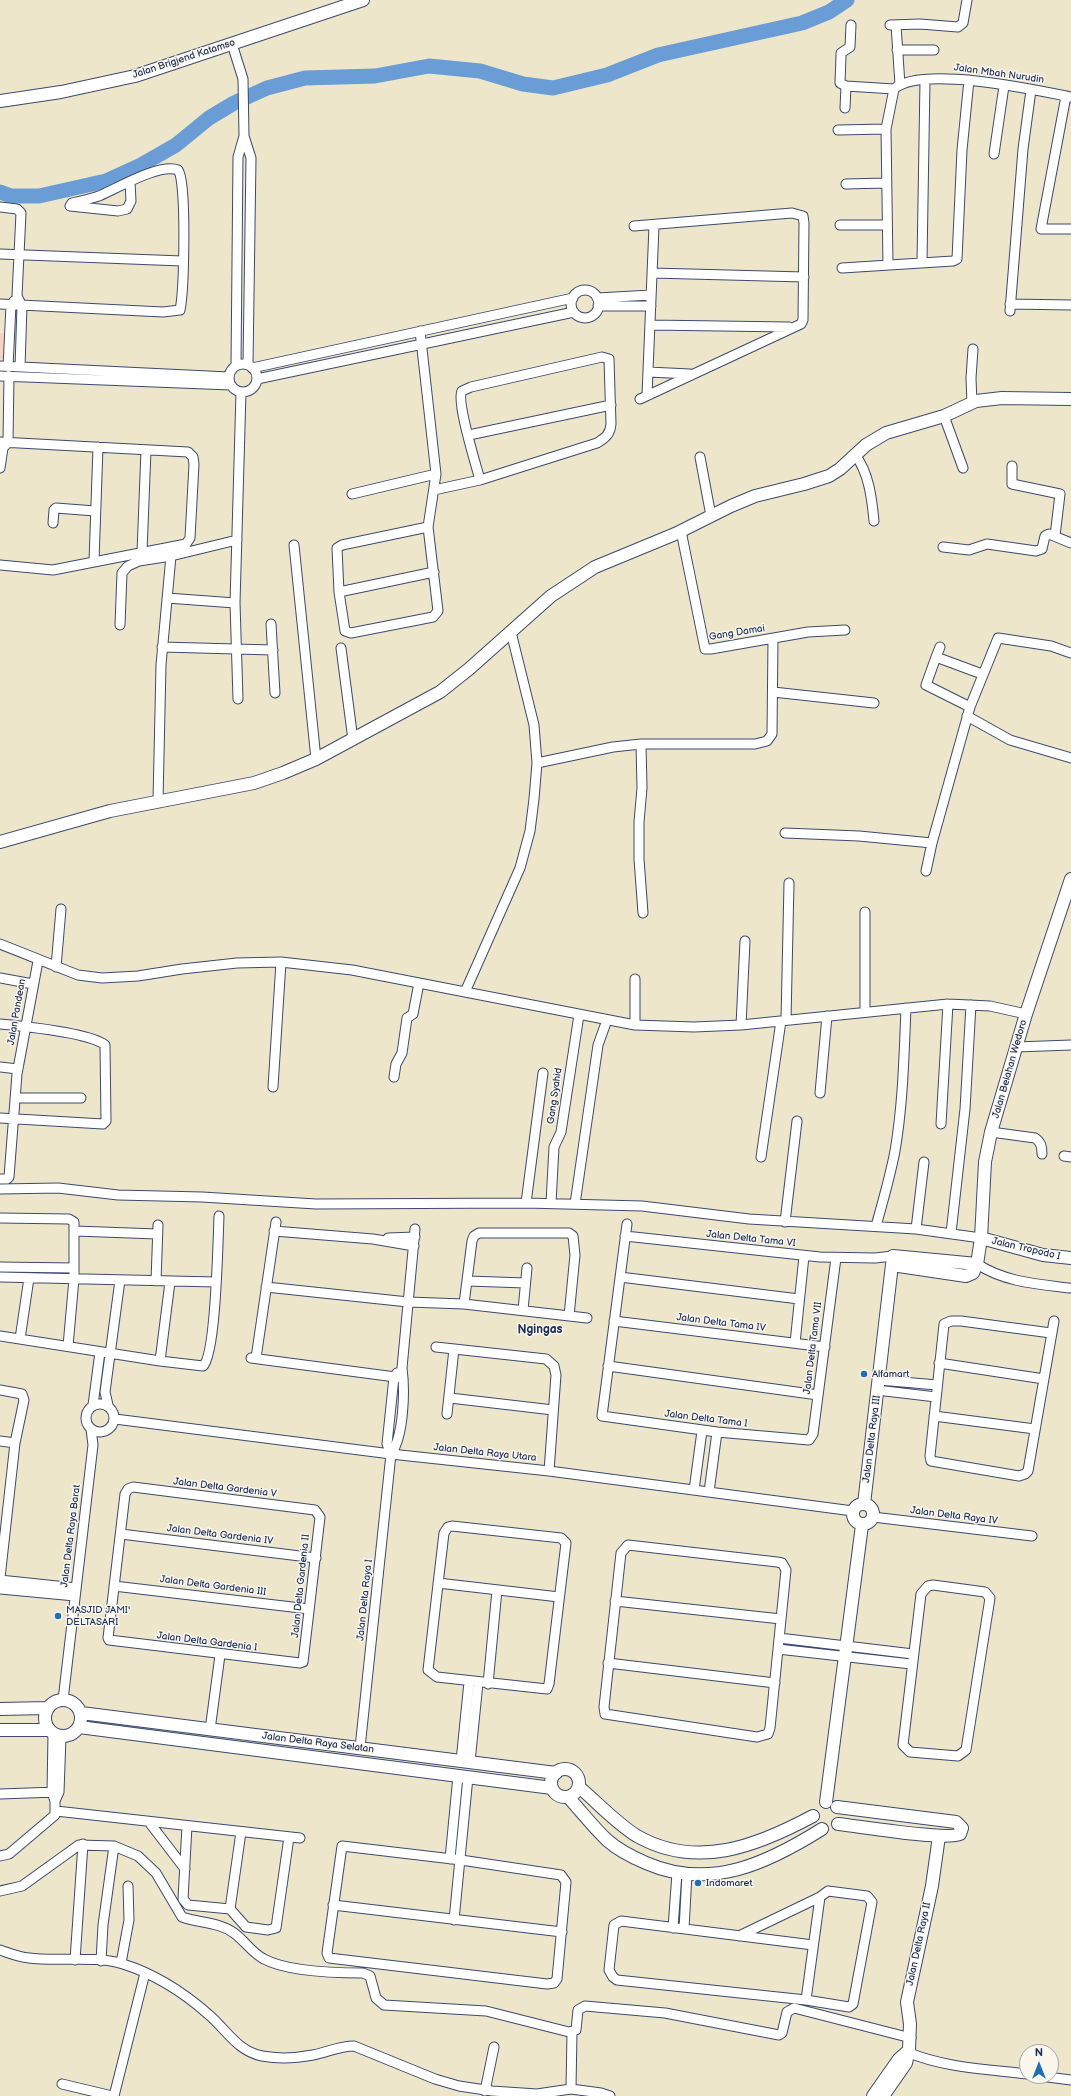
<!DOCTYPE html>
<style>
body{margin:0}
#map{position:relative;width:1071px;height:2096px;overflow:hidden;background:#eee6ca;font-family:"Balsamiq Sans",sans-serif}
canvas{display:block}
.north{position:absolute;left:1019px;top:2044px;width:40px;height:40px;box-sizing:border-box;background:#fbf7ec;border:1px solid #a1a7b3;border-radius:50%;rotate:0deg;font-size:11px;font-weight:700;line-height:16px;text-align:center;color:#1b2f5e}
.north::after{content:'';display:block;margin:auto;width:14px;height:18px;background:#1f6fb2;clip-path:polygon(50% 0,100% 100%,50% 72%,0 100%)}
</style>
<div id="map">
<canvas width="1071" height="2096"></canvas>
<div class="north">N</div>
</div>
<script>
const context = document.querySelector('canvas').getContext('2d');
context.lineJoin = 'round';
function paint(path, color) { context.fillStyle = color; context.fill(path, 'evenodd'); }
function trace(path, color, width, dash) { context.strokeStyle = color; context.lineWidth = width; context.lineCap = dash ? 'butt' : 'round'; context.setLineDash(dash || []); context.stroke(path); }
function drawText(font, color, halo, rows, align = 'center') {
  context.font = font + ' "Balsamiq Sans",sans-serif'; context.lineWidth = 3; context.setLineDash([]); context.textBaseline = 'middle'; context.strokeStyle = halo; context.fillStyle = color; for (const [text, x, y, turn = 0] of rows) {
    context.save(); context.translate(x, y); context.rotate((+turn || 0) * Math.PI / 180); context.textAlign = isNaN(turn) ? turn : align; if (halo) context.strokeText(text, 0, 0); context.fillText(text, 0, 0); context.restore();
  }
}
paint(new Path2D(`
 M 0,333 L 4,333 L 4,359 L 0,359 Z`), '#f5d2c2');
trace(new Path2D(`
 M 0,192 L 11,196 L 39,196 L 106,181 L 141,165 L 176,145 L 209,118 L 234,103 L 267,88 L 305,78 L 375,76 L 429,66 L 480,71 L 523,84 L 553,88 L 607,75 L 658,55 L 802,23 L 829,12 L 847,0`), '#6a9dd5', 15);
const minor = new Path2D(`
 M 851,25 L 850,47 L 841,53 L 841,56 L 840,83 L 846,86 L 894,89
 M 890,25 L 920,24 L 958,27 L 963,23 L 967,0
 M 896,25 L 900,85
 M 232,44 L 243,79 L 244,136 L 251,158 L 248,365
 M 897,50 L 934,50
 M 1066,96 L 1041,229 L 1071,229
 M 845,108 L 846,86
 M 838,130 L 886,129
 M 994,154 L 1004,86
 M 846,184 L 886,183
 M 0,207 L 17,209 L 21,213 L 17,296 L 22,306 L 20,367
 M 840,225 L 887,225
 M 634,226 L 792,213 L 803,216 L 804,223 L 803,320 L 801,324 L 640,399
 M 0,254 L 182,261
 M 922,262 L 925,80
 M 888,265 L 886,129 L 894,89 C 921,65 1036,90 1071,97
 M 842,268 L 953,261 L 957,259 L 962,150 L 969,80
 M 652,273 L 804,277
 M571 304a14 14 0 1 1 28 0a14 14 0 1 1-28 0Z
 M 597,298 L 651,295
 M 0,304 L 163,312 L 180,310 C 184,291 187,181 178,170 C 159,163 118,188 99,196 C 90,199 81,201 72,203 L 70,206 L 118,211 L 127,209 L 131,201 L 130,182
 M 1010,304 L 1071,305
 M 598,306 L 651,306
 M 1010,311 L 1023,149 L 1031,90
 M 650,325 L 789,327
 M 420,331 L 436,474 L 428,527 L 438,611 L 433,617 L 351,633 L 345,631 L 339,592 L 337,548 L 342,545 L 428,527
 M229 378a14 14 0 1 1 28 0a14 14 0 1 1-28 0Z
 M 0,366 L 229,377
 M 236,366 L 238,157 L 244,136
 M 8,367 L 11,305 L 14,301
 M 252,368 L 573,298
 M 648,372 L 690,374
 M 0,376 L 231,385
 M 257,379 L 574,312
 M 647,395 L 654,226
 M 972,403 L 971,378 L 973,349
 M 944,416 L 963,468
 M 469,435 L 611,405
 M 0,442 L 188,452 L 193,457 L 194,464 L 190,538 L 186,544 L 53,570 L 0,565
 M 855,455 C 869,472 872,500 874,521
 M 700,457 L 711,516
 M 1012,466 L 1012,484 L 1060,494 L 1055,536
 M 0,468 L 3,448 L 8,442 L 9,376
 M 434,490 L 480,480 L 597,443 C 605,438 610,435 611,424 L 609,359 L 602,357 L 471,387 L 462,391 C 456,401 476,465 480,480
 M 352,494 L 436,474
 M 53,523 L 54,510 L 56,508 L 95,511
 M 681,531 L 705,649 L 711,649 L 808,632 L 845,630
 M 294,545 L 316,759
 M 943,547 L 969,550 L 987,544 L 1036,551 L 1042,549 L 1045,536 L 1049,534 L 1071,543
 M 142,552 L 146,450
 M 94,561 L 98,447
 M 339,592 L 434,572
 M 167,598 L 235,603
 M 271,624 L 275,693
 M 120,625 L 122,573 L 128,566 L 139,561 L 171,556 L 237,540
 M 162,647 L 273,650
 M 940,647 L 936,657 L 982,674
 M 341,648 L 353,740
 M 936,657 L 926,685 L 970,707
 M 773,692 L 874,703
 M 238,699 L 235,603 L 241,392
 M 967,716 L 1010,740 L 1071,758
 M 641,744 L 642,788 L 639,822 L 639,859 L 643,913
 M 537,763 L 613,747 L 641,744 L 755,744 L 767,741 L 772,734 L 773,639
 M 158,801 L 161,665 L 171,556
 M 785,833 L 859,836 L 932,843
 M 926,871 L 932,843 L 970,707 L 998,638 L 1051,646 L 1071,653
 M 0,944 L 78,975 L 102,978 L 138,976 L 182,969 L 237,963 L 281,962 L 352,970 L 635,1025 L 694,1027 L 741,1025 L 948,1004 L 990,1006 L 1026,1014
 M 56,967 L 61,909
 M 0,978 L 33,984
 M 465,992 L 520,868 L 530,831 L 534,799 L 537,763 L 534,725 L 511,632
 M 865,1012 L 865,912
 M 786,1020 L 789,883
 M 0,1024 C 21,1026 90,1033 105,1045 L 106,1121 L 103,1124 L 0,1118
 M 635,1025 L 635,979
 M 741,1025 L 745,941
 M 1016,1047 L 1071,1045
 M 0,1067 L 18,1069
 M 394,1077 L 396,1064 L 402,1053 L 407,1018 L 413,1014 L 419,983
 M 273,1087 L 281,962
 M 820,1093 L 827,1016
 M 15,1098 L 81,1098
 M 941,1124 L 948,1004
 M 991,1132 L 1035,1138 C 1041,1142 1042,1147 1042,1154
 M 1064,1156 L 1071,1157
 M 761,1157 L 781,1021
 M 0,1179 L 7,1179 L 9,1177 L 17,1074 L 38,961
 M 0,1189 L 58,1188 L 118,1195 L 202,1197 L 316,1204 L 526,1203 L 642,1206 L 749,1219 L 916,1229 L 981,1238
 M 526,1203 L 543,1073
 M 551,1203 L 554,1147 L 561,1132 L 579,1015
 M 575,1204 L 598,1045 L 607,1020
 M 0,1218 L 69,1219 L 74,1222 L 74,1279 L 68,1346
 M 785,1222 L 797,1121
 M 627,1224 L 602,1416 L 717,1432 L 809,1440 L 813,1434 L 836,1258
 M 876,1226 C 883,1201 890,1177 895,1151 C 903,1104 904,1056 906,1008
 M 916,1229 L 924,1162
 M 75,1231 L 157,1234
 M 274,1231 L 373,1239 L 414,1246
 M 951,1233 L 965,1109 L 971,1005
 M 625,1236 L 820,1257 L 875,1258 L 893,1256
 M 388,1238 L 415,1237
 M 977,1264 C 1005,1282 1036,1284 1069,1288
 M 0,1267 L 74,1268
 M 0,1277 L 216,1282
 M 620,1277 L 799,1299
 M 156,1281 L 158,1225
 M 468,1281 L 525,1283
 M 266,1287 L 408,1302 L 464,1304 L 587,1318
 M 464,1304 L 472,1241 L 474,1236 L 479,1233 L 569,1233 L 573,1236 L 575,1255 L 569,1316
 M 523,1310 L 527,1268
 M 614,1321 L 825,1347
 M 1051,1333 L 961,1321 L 951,1321 L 944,1324 L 930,1456 L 931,1461 L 1019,1476 L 1025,1474 L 1028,1471 L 1054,1321
 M 0,1336 L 160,1361 L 203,1366 C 216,1355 218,1239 219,1216
 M 20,1339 L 29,1278
 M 795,1343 L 804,1256
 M 436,1347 L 546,1359 L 554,1366 L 556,1375 L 549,1471
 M 251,1358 L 403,1378
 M 256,1358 L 276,1222
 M 160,1361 L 170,1282
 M 939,1363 L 1044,1379
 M 608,1366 L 818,1395
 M 879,1380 L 937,1385
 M 0,1390 L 22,1394 L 24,1400 L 15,1443 L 0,1578
 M 877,1390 L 936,1397
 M 450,1398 L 553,1410
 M86 1418a14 14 0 1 1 28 0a14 14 0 1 1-28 0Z
 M 93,1405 L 100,1352
 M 108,1405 L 105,1392 L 120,1280
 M 447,1414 L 454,1349
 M 934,1416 L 1035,1429
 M 115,1419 L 391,1454 L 549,1471 L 853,1511
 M 0,1441 L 15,1443
 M 391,1454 L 387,1444 L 394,1377 L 397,1373
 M 133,1487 L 315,1510 L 320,1517 L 303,1662 L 300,1663 L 109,1640 L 108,1638 L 125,1494 L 128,1489 Z
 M 694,1490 L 702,1431
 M 709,1492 L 717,1432
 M 873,1517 L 1032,1536
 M 452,1526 L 561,1538 L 566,1543 L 549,1684 L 547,1689 L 437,1677 L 428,1670 L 444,1533 L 448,1527 Z
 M 121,1534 L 316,1558
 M 628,1545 L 777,1562 L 782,1563 L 786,1570 L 770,1728 L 768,1734 L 757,1737 L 605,1714 L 604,1707 L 621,1553 Z
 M 0,1580 L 76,1588
 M 438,1583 L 559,1597
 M 933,1585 L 985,1592 L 990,1598 L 966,1750 L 958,1756 L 910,1752 L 903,1745 L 921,1594 L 928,1586 Z
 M 114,1586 L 309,1609
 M 0,1589 L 75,1596
 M 615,1601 L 781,1619
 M 779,1638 L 913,1654
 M 778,1649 L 911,1664
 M 608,1663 L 775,1683
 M 488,1684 L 497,1590
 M 63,1700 L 93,1445 L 91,1429
 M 210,1730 L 220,1655
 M 360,1748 L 391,1454 C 404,1436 405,1390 402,1368 L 415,1229
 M 461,1761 L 469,1682
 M 470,1762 L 478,1683
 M 0,1794 L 56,1792
 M 55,1801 L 59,1792 L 61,1737
 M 56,1811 L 300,1838
 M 149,1822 L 185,1869
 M 187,1826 L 183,1899 L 188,1905 L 230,1909 L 241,1832
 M 342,1846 L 461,1860 L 561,1875 L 566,1882 L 557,1979 L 554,1983 L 547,1984 L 329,1958 L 327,1953 Z
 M 0,1856 L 9,1854 L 55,1815 L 55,1801 L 52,1792 L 53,1734
 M 450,1859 L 458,1776
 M 0,1891 L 22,1886 L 79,1845 L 114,1846 L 138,1856 L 156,1873 L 182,1917 C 199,1923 219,1922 234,1933 C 245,1941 252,1953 264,1959 C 288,1972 336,1973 363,1973 L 370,1976 L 376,1998 L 384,2005 L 486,2011 L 569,2032 L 576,2030 L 578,2010 L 585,2006 L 665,2013 L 779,2035 L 782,2033 L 787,2012 L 794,2008 L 911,2038
 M 333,1905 L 562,1932
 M 230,1909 L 246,1927 L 268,1930 L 276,1928 L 289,1837
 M 454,1920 L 468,1777
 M 673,1928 L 677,1873
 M 684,1929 L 687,1874
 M 739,1936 L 820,1897 L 828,1891 L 867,1896 L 872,1902 L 853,2004 L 849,2007 L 806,2000 L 617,1980 L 613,1977 L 609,1970 L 614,1925 L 621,1921 L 813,1945
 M 0,1950 C 9,1953 19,1957 29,1958 C 57,1962 96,1955 123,1964 C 155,1974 183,1992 208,2014 C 226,2029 237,2051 262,2056 C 278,2059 297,2058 313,2055 C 328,2052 339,2046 354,2046 L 435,2079 L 459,2086 L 492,2091 L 537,2094 L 571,2089 L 601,2093 L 610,2096
 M 75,1960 L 83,1844
 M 101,1961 L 103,1925 L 114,1846
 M 121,1963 L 129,1920 L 128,1886
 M 806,2000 L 820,1897
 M 907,2052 C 945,2068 986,2069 1027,2074
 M 1040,2076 L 1071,2080
 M 62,2084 L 112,2096
 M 571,2089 L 572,2032
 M 485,2091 L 494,2047
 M 114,2096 L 145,1973`);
const tertiary = new Path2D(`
 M 0,101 L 61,92 L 135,76 L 363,0
 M 0,842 L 110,811 L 254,783 L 283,773 L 316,759 L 440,692 L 469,669 L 551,596 L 595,567 L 675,534 L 731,506 L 755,496 L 804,484 L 829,476 L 840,469 L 866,445 L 886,433 L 944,416 L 976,401 L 1002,398 L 1071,399
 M 981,1238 L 1043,1255 L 1071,1258
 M 892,1265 L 966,1276 L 973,1273 L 977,1264 L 981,1238 L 985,1162 L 991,1132 L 1026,1014 L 1071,879
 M853 1514a10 10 0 1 1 20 0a10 10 0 1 1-20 0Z
 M 864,1504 L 893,1256 L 977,1264
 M45 1718a18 18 0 1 1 36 0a18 18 0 1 1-36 0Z
 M 0,1709 L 47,1708
 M 81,1713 L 556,1773
 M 79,1727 L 552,1788
 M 0,1730 L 49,1730
 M551 1783a14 14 0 1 1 28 0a14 14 0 1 1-28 0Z
 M 579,1787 C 598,1803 616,1823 637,1836 C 697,1870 757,1846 813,1816
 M 568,1797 C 581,1811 593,1827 607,1840 C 618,1850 632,1857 646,1863 C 710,1891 768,1863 822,1829
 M 826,1802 L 862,1525
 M 837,1807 L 956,1822 L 962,1828 L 960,1834 C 946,1841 858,1826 838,1824
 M 873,2096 L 899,2059 L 907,2052
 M 883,2096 L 906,2063 L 909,2049 L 910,2024 L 907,2002 L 932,1886 L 939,1836`);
trace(minor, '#3b4a6e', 11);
trace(tertiary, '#3b4a6e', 14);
trace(minor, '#fff', 9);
trace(tertiary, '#fff', 12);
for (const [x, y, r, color] of [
 [864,1374,4,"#1f6fb2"],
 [58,1616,4,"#1f6fb2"],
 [698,1883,4,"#1f6fb2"]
]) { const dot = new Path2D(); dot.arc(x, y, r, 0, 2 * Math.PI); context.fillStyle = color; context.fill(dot); trace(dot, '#fbf7ec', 1.5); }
drawText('10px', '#1b2f5e', '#fbf7ec', [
 ["Jalan Brigjend Katamso",184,59,-18],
 ["Jalan Mbah Nurudin",999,74,8],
 ["Gang Damai",737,633,-9],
 ["Jalan Pandean",17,1012,-80],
 ["Jalan Belahan Wedoro",1010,1069,-74],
 ["Gang Syahid",555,1096,-82],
 ["Jalan Delta Tama VI",751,1239,6],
 ["Jalan Tropodo I",1026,1249,13],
 ["Jalan Delta Tama IV",721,1323,7],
 ["Jalan Delta Tama VII",813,1348,-83],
 ["Jalan Delta Tama I",706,1419,7],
 ["Jalan Delta Raya III",872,1439,-83],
 ["Jalan Delta Raya Utara",485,1453,6],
 ["Jalan Delta Gardenia V",225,1488,7],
 ["Jalan Delta Raya IV",954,1516,7],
 ["Jalan Delta Gardenia IV",220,1535,7],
 ["Jalan Delta Raya Barat",71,1536,-83],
 ["Jalan Delta Gardenia III",213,1586,7],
 ["Jalan Delta Gardenia II",301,1586,-84],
 ["Jalan Delta Raya I",365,1600,-84],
 ["Jalan Delta Gardenia I",207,1642,7],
 ["Jalan Delta Raya Selatan",318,1743,7],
 ["Jalan Delta Raya II",919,1944,-78]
]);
drawText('10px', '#1b2f5e', '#fbf7ec', [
 ["Alfamart",872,1374],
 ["MASJID JAMI'",66,1610],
 ["DELTASARI",66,1622],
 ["Indomaret",706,1883]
], 'left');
drawText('bold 12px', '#1b2f5e', '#fbf7ec', [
 ["Ngingas",540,1330]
]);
</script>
